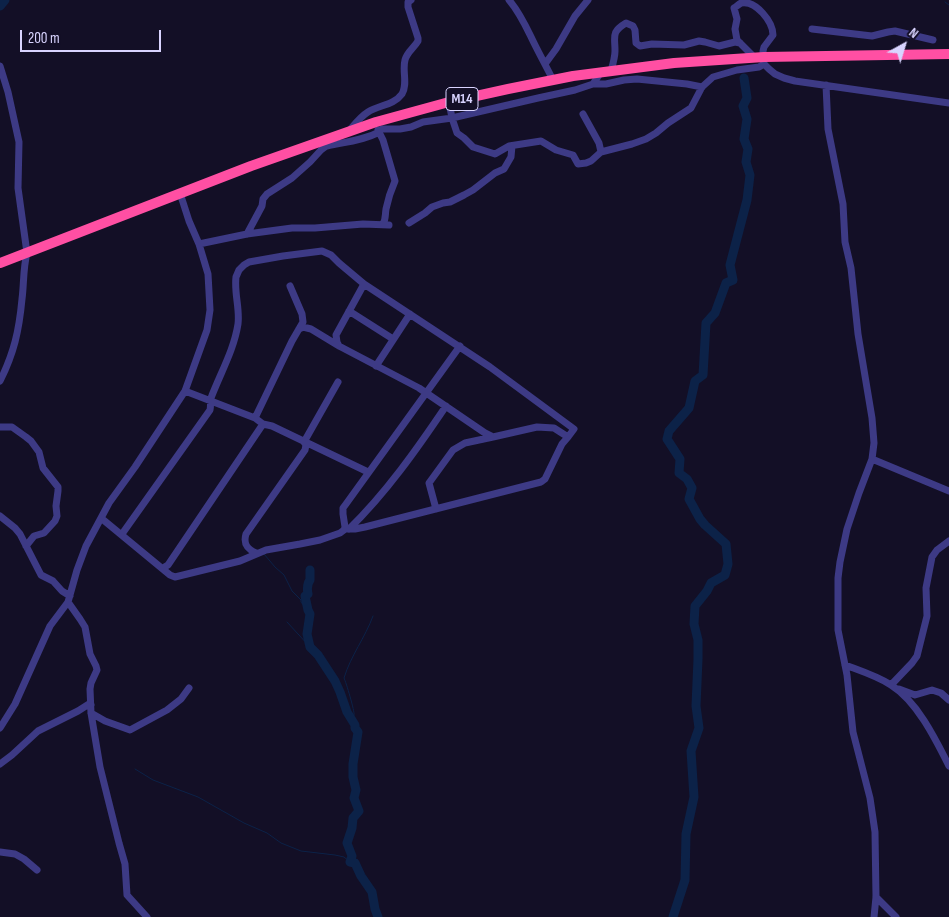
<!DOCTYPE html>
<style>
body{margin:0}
#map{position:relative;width:949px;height:917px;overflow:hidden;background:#130f26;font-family:"Sofia Sans Condensed",sans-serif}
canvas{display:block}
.north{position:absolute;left:879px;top:20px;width:50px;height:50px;-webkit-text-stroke:4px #130f26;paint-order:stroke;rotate:39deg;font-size:14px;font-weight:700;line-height:20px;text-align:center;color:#d9d4ff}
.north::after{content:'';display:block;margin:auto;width:18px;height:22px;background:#d9d4ff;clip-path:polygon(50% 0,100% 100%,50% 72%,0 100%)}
.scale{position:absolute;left:20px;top:30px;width:141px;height:22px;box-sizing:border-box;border:2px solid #d9d4ff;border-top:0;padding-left:6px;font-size:15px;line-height:18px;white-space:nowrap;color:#d9d4ff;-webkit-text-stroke:4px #130f26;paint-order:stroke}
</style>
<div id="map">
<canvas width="949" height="917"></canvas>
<div class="north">N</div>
<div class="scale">200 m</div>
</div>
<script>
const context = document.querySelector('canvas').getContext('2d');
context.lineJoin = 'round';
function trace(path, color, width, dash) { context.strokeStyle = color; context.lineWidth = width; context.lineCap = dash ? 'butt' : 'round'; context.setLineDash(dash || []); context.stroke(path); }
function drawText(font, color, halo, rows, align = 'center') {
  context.font = font + ' "Sofia Sans Condensed",sans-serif'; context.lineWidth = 4.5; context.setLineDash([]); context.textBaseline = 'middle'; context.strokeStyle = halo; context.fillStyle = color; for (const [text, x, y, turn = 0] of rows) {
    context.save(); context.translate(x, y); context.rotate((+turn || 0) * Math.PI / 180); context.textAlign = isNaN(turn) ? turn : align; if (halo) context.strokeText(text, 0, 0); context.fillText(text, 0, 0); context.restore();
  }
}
trace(new Path2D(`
 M 945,2 L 949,5
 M 264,554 L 275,567 L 284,575 L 292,591 L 301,600 L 301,602 L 310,614
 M 287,622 L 310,647
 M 352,719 C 353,718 354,717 354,715 C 355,712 346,682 344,678 C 351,655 365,638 373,616
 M 135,769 L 153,780 L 198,797 L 244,823 L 267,833 L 281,843 L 301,851 L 335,855 L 344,857 L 350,862`), '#0c2248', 1);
trace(new Path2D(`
 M 0,6 L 5,0
 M 310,570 L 310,580 C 307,584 307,589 308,594 L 305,596 L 308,610 L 310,614 L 307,634 L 310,647 L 318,655 L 335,681 L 340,692 L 347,712 L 355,725 L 355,728 L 358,732 L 353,764 L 353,777 L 356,790 L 354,798 L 359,811 L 353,818 L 352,828 L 347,843 L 352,856 L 350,862 L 355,863 L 361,876 L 372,892 L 375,909 L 378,917
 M 673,917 L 685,880 L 686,834 L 694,797 L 691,751 L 699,728 L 696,706 L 698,659 L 698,640 L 694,624 L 695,606 L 707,591 L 711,583 L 725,575 L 728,564 L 726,544 L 705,525 L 700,519 L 689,499 L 692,488 L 687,479 L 679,473 L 680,459 L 667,439 L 669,431 L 689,408 L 695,381 L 703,375 L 706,323 L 715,313 L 726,283 L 733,280 L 730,265 L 747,200 L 750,175 L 746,162 L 748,149 L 744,139 L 747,119 L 743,106 L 747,98 L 744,78`), '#0c2248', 9);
trace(new Path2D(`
 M 509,0 C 521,14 527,29 535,45 C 541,57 547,68 553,80
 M 812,29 L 872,36 L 888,32 L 895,31 L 933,40
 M 755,58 L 737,40 L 735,29 L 737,19 L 734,8 C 736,7 739,4 741,3 C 756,0 773,22 773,35 L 764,47 L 763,51 L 764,64 L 769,69 L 775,74 L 784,78 L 795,81 L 949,103
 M 545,64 L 556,49 L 575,16 L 588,0
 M 0,66 L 8,92 L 19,142 L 18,188 L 27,253 C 23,268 24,284 22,299 C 19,331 14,353 0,381
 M 611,71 C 613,64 615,57 615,51 C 615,36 611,32 626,23 L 633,26 L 635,30 L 636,43 L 640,46 L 652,44 L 684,45 L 699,41 L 705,42 L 719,46 L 735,42 L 740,43
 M 593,84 L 606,84 L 624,80 L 637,79 L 687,84 L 702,87
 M 826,85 L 828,129 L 843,204 L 845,242 L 851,268 L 858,334 L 872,418 L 874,443 L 872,459 L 859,493 L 847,529 L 840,562 L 838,578 L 838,630 L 847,675 L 853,732 L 870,798 L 875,832 L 876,897 L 874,917
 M 449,102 L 452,118 L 457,133 L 464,138 L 473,147 L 495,154 L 509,146 L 541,141 L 556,150 L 573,155 L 578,164 L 586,163 L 591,161 L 601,152 L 632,144 L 646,139 L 656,133 L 668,123 L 691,108 L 702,87 L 713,77 L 737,70 L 759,67 L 764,64
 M 583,114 L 599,143 L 601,152
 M 378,130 L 383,140 L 395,181 C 391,190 388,199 386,209 C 385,215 386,219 383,224
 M 349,131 C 355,124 360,117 368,112 C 379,105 394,105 402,94 C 408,84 402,71 405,60 C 407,52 414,48 418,41 L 418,38 L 408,7 L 408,2 L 411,0
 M 327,146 C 340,143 374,139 382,129 L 400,129 L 411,127 L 423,122 L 452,118 L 538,98 L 575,90 L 593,84 L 599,75 L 598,73
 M 409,223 L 425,213 L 432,207 L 443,203 L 450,202 L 464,195 L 473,190 L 495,173 L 504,169 L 511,157 L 512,146
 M 247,234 L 262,206 L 263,199 L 267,194 L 292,178 L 310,162 L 321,150 L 329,144
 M 199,244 L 247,234 L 292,228 L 315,228 L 363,224 L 389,225
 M 349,311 L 393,339
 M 339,346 L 337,342 L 336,335 L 364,284
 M 376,366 L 410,314
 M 185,391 L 255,418 L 263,424 L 272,426 L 368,472
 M 255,418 L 292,341 L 303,322 L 302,314 L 290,286
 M 0,427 L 12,427 L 26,437 L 31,441 L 39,452 L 43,468 L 58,487 L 58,491 L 56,506 L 57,516 L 55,521 L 44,533 L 34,536 L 26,546
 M 872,459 L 949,491
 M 436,509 L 429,483 L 453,450 L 465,443 L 493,437
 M 0,516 L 15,528 L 20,534 L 41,575 L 53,581 L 62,591 L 70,596
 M 101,518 L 170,575 L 175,577 L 240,561 L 266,550 L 300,544 L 320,540 L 340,533 L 344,530 L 345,527 L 343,514 L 343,508 L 346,504 L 460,346
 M 345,529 L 355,529 L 365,527 L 541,482 L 545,479 L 562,444 L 568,437
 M 349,529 C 386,493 417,449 446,406
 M 122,534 L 210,410 C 211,406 210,402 211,398 C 220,374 234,350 238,324 C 240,309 234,293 236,277 L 239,270 L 244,265 L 249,262 L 283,256 L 322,251 L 331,255 L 339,263 L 364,284 L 490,367 L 574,429 L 568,437 L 554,428 L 537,427 L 493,437 L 485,433 L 419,388 L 339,346 L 311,329 L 303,327 L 299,329
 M 256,553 C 247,549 243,544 246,534 L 305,450 L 306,445 L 304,442 L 338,382
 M 163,568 L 168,565 L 263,424
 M 68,602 L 80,619 L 85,627 L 90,654 L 96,666 L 97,670 L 91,683 L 90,689 L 91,713 L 100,767 L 119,843 L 125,864 L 127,895 L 147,917
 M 845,665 C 861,671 877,676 891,685 C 917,701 936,740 949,766
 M 891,685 L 912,663 L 917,656 L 927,616 L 926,588 L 932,557 L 937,550 L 949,541
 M 899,689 L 915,695 L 932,690 L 941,693 L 949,700
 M 91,713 L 105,721 L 130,730 L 167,710 L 181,699 L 189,688
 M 0,728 L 15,704 L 50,626 L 68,602 L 77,570 L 86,546 L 101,518 L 109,503 L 135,467 L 185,391 L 207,330 L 210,310 L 208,274 L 199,244 L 189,221 L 180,193
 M 0,764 L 12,755 L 38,731 L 78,711 L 89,704 L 91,705
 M 0,852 L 15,854 L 24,859 L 37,870
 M 876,897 L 896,917`), '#3d3a85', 7);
trace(new Path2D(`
 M 0,263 L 251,166 L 376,122 L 449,102 L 508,89 L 573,76 L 674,63 L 764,57 L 949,54`), '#ff4fa3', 10);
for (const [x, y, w] of [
 [462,99,32]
]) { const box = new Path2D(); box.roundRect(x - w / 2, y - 11.5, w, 23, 4); context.fillStyle = '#130f26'; context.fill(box); trace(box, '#d9d4ff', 1); }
drawText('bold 14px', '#d9d4ff', null, [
 ["M14",462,99]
]);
</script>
